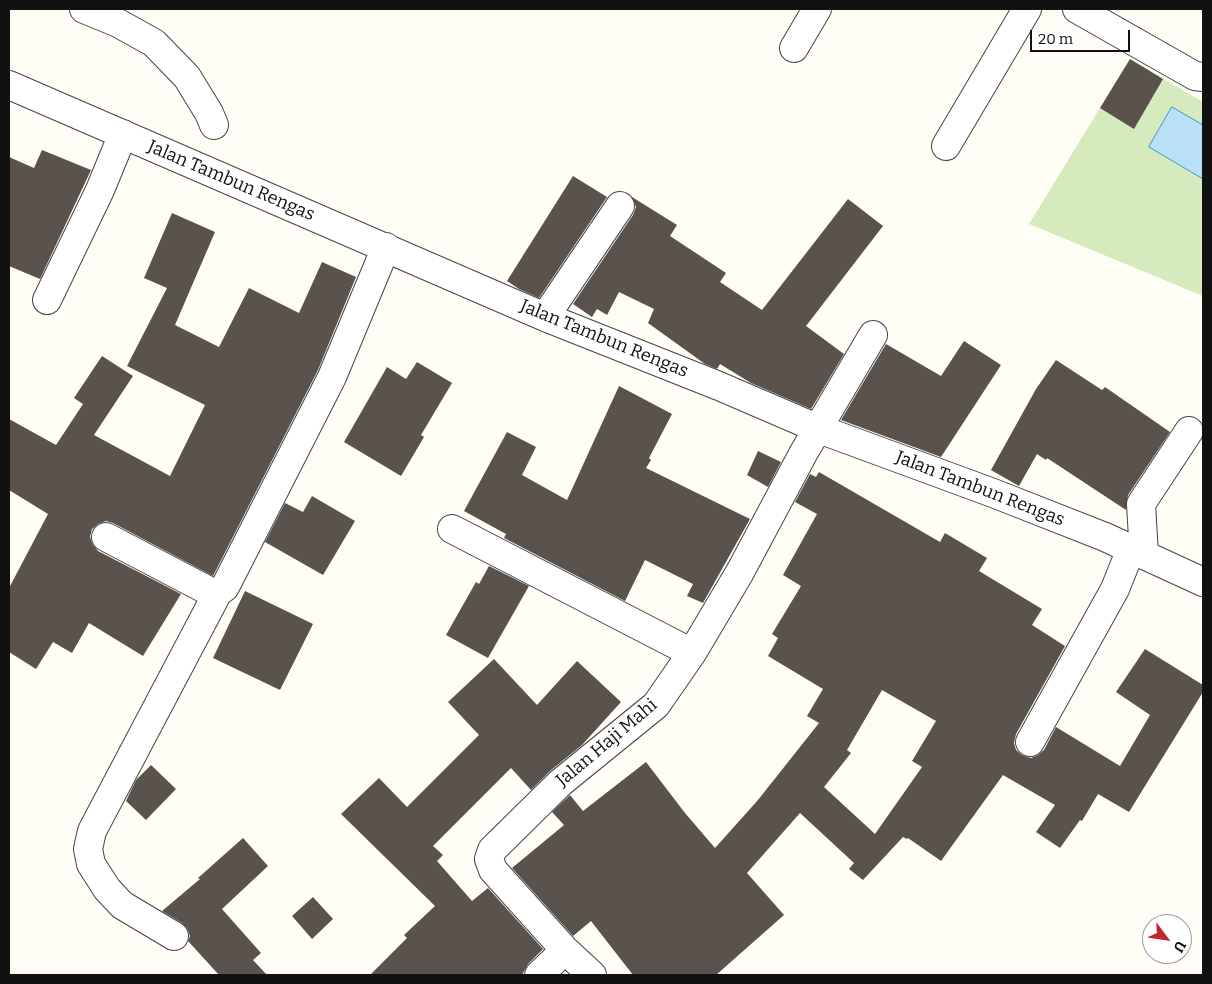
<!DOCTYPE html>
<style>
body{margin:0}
#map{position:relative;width:1212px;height:984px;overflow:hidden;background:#fffdf5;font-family:Bitter,serif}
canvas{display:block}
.frame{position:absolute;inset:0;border:10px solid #111;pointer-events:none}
.north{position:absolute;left:1142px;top:914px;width:50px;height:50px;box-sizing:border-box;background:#fff;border:1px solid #a0a0a0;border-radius:50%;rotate:121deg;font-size:14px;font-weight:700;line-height:20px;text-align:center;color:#111}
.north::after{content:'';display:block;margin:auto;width:18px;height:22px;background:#c4262e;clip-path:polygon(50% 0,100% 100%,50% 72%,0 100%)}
.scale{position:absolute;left:1030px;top:30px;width:100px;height:22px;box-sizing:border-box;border:2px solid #111;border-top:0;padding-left:6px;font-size:15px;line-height:18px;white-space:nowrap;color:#111;-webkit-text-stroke:4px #fff;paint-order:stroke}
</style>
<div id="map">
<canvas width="1212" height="984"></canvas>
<div class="frame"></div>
<div class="north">U</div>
<div class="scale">20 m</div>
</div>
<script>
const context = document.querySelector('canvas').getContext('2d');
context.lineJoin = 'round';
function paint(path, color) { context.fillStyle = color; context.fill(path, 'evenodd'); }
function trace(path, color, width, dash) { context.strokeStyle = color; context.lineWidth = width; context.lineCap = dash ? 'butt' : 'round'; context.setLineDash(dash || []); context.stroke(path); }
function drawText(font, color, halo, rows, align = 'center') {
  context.font = font + ' Bitter,serif'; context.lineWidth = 5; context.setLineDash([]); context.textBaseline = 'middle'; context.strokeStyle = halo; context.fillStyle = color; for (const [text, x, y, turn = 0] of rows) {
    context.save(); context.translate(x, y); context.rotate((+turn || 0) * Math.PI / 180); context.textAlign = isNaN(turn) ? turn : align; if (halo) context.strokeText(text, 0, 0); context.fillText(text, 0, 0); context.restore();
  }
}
paint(new Path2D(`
 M 1130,59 L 1203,102 L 1203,296 L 1029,224 Z`), '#d5ebbd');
const water = new Path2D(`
 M 1172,107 L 1203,125 L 1203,179 L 1149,147 Z`);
paint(water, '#b9e0f7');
trace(water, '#3f96cf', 1);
paint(new Path2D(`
 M 1130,59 L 1163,79 L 1134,129 L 1100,108 Z
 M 42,150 L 91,170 L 40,279 L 9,266 L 9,157 L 34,168 Z
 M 573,176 L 607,197 L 539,298 L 519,289 L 507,281 Z
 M 632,197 L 677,225 L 670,236 L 726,273 L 720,282 L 762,310 L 848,199 L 883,226 L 806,326 L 844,354 L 811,409 L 751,383 L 720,364 L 717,369 L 705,364 L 648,323 L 654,309 L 619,292 L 607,315 L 597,309 L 592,317 L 573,304 L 633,215 L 636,207 Z
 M 172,213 L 215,232 L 175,325 L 219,347 L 249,288 L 299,313 L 322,262 L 356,277 L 318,370 L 213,576 L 113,523 L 106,521 L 98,524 L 92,529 L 90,537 L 93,545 L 98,551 L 181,594 L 143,656 L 89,623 L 72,653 L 53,642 L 36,669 L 9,652 L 9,588 L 48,514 L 9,490 L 9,419 L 56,445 L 83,404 L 74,398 L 102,356 L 133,376 L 94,435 L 170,476 L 205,405 L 127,366 L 167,288 L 144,278 Z
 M 964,341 L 1001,365 L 941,457 L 841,420 L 886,344 L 941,376 Z
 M 1056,360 L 1102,390 L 1105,387 L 1170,432 L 1128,495 L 1126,510 L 1047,458 L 1046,460 L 1037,454 L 1019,486 L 991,470 L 1036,389 Z
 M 417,362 L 452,383 L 421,435 L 424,437 L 401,476 L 344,442 L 387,367 L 406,379 Z
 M 619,386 L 672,414 L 649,458 L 651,460 L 646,468 L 750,519 L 703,603 L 687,596 L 693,584 L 645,560 L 625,601 L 504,538 L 506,534 L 464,511 L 507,432 L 536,447 L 522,475 L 567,500 Z
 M 758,451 L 781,462 L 768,487 L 747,475 Z
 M 819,472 L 940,542 L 945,533 L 987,558 L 979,571 L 1042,609 L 1032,625 L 1065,646 L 1016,734 L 1014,743 L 1016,750 L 1022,755 L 1031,758 L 1038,755 L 1044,750 L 1056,727 L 1120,766 L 1150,715 L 1116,692 L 1145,649 L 1203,685 L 1203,692 L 1129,812 L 1098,794 L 1082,821 L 1080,820 L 1060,848 L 1036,832 L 1055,805 L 1003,775 L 941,861 L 908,838 L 907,839 L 903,837 L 863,880 L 849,869 L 854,863 L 800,813 L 747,873 L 784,915 L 716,975 L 633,975 L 591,921 L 573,936 L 512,868 L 564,825 L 552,812 L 570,795 L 583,811 L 646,762 L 685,813 L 715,848 L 758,800 L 819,723 L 807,716 L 823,689 L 768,656 L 778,638 L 772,634 L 801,586 L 783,575 L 817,514 L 795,502 L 810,474 L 816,477 ZM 882,690 L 936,721 L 912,761 L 922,767 L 875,834 L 824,787 L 851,753 L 847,750 Z
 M 312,496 L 355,521 L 323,575 L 265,542 L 285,503 L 303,512 Z
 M 489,566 L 529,586 L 488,658 L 446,635 L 476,582 L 479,584 Z
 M 245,591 L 313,624 L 280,690 L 213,658 Z
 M 494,659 L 537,705 L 577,661 L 621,702 L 582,745 L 550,771 L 531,790 L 511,768 L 433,846 L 443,855 L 437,861 L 472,901 L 488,888 L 543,949 L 528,964 L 522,975 L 370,975 L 407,938 L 404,935 L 435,906 L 341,814 L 379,778 L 407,807 L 479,735 L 448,702 Z
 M 151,765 L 176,789 L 146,820 L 126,801 L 136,780 Z
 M 243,838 L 268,866 L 222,909 L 261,953 L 253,960 L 267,975 L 219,975 L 188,941 L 190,936 L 187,928 L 182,923 L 162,911 L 200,879 L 198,878 Z
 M 313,897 L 333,919 L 312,939 L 292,916 Z`), '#5a524d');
const minor = new Path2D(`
 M 84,9 L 118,23 L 154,43 L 187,77 L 209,113 L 214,125
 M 1077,9 L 1195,76 L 1203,77
 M 794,48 L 817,9
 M 9,85 L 545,317 L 719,386 L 819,429 L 993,493 L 1105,537 L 1203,582
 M 946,146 L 1027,9
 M 47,300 L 100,190 L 123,134
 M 545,317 L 620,206
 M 452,529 L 692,653
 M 106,537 L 209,591 L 218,592 L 225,587 L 332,377 L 386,247
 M 1144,555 L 1141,504 L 1189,431
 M 1030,742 L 1115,589 L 1131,549
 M 174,936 L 122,905 L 107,889 L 91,864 L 88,849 L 92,831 L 218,592
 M 565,950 L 592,975
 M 539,975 L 565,950 L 493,870 L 489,859 L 492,850 L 560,783 L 656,705 L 692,653 L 740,572 L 804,452 L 873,335`);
trace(minor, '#444', 30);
trace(minor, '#fff', 28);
drawText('18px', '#111', '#fff', [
 ["Jalan Tambun Rengas",231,181,23],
 ["Jalan Tambun Rengas",604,339,22],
 ["Jalan Tambun Rengas",980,489,21],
 ["Jalan Haji Mahi",607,743,-40]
]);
</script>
